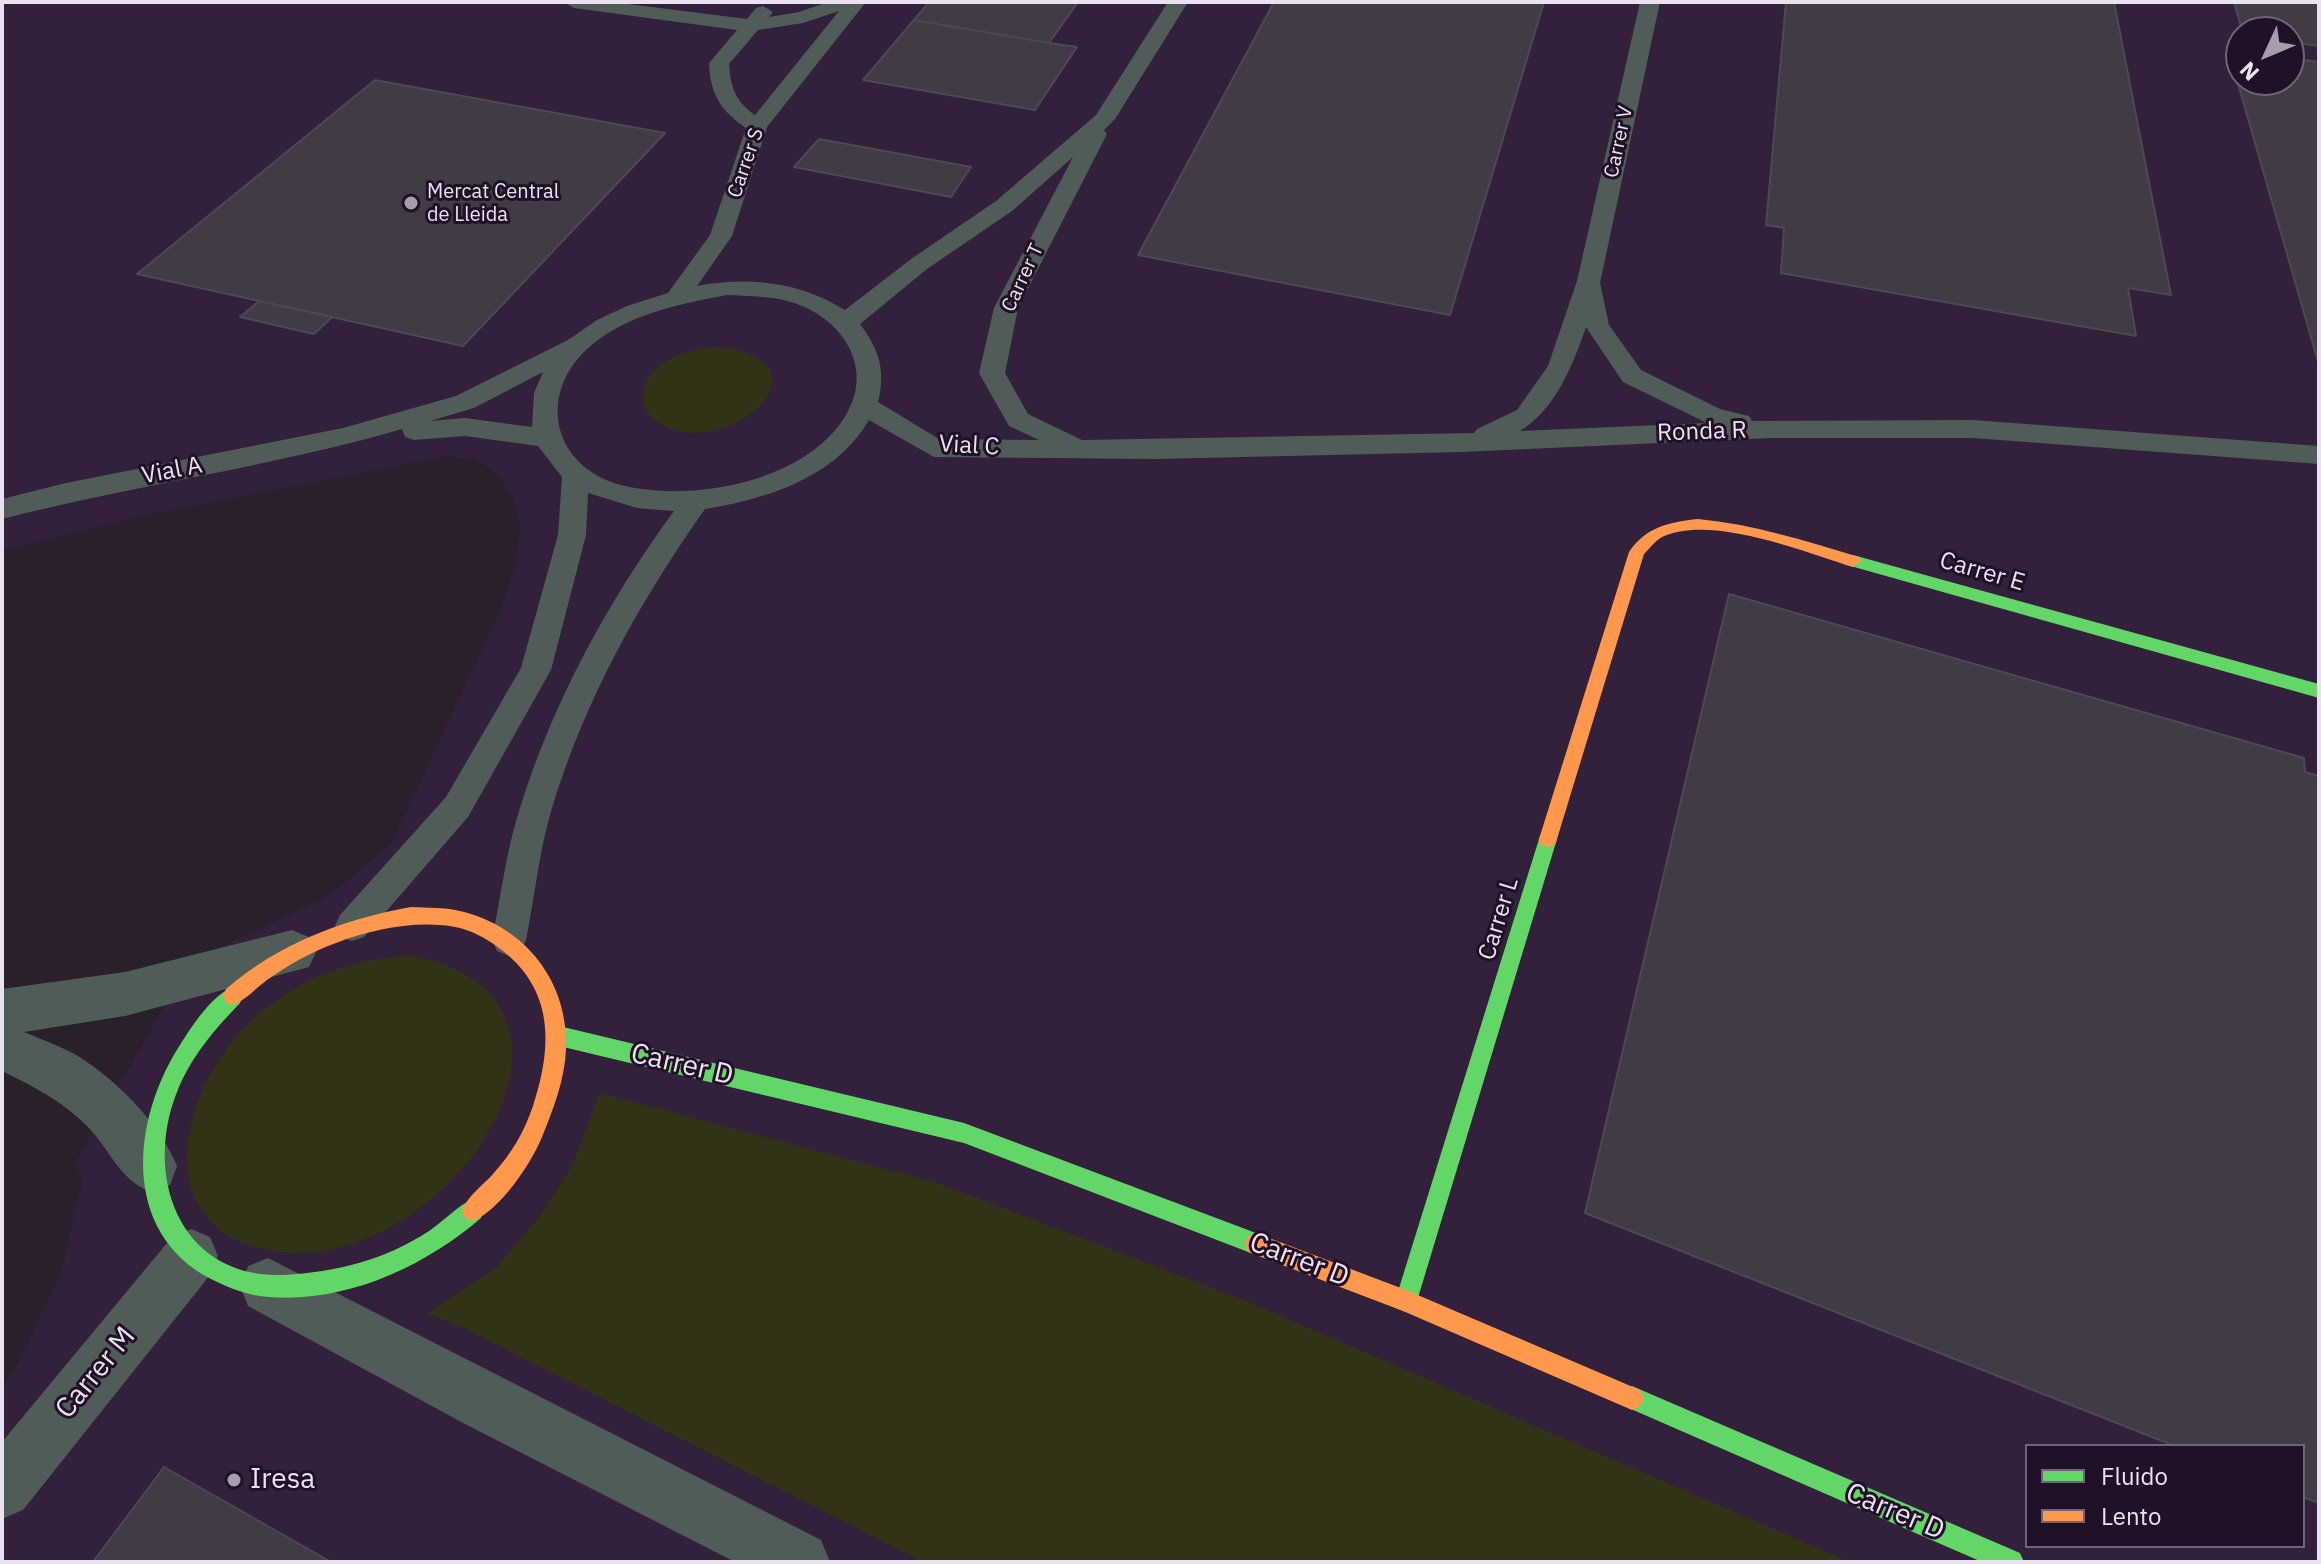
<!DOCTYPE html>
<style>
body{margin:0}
#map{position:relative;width:2321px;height:1564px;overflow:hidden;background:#29202c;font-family:"IBM Plex Sans",sans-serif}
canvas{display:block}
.frame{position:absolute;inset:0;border:4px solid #ece1f1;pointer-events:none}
.legend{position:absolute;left:2025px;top:1444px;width:280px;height:104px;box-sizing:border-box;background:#211127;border:2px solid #726478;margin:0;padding:10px 14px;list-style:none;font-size:24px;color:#ece1f1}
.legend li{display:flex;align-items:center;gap:16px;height:40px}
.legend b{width:40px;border:2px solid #726478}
.north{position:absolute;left:2225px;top:16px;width:80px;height:80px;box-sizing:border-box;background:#211127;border:2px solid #726478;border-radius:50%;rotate:226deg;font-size:22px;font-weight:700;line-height:32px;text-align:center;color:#ece1f1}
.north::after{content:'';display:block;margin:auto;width:28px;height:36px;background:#a89dac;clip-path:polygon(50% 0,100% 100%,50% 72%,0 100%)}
</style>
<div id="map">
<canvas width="2321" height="1564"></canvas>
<div class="frame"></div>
<ul class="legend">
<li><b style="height:10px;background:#63d668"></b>Fluido</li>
<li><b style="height:10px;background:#ff974d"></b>Lento</li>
</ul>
<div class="north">N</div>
</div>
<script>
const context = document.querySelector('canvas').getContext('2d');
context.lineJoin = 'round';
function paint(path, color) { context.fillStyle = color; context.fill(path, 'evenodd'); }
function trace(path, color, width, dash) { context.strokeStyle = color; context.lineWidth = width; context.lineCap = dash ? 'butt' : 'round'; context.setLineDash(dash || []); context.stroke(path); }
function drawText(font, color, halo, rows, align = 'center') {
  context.font = font + ' "IBM Plex Sans",sans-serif'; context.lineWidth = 6; context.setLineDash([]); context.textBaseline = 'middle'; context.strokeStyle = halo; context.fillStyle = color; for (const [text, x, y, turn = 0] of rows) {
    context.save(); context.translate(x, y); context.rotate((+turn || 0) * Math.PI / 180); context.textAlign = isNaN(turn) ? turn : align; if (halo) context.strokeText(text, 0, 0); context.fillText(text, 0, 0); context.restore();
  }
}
paint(new Path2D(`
 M 2,2 L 2319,2 L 2319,1562 L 2,1562 L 2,1387 L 18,1364 L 61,1272 L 82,1182 L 76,1161 L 190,961 L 326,898 L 392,843 L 499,613 L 515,568 L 521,527 L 512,497 L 497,474 L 476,459 L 449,456 L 151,514 L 2,551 ZM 2241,32 L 2289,32 L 2289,80 L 2241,80 ZM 2027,1446 L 2303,1446 L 2303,1546 L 2027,1546 Z`), '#33203b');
paint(new Path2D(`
 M 715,347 C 830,356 749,449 675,430 C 634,419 634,380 668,360 C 682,352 699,349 715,347 Z
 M 410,956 C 633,994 448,1279 273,1251 C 139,1229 184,1074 261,1012 C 306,976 352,959 410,956 Z
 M 600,1093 L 938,1183 L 1249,1302 L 1850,1562 L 923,1562 L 462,1327 L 427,1313 L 496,1268 L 539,1217 L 572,1166 Z`), '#323217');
const building = new Path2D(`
 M 929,2 L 1078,2 L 1049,43 L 914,20 Z
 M 1274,2 L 1544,2 L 1450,315 L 1138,255 Z
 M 1786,2 L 2114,2 L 2171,295 L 2128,288 L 2136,336 L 1781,273 L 1784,228 L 1766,225 Z
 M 2234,2 L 2319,2 L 2319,46 L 2289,42 L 2289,32 L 2241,27 Z
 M 914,20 L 1049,43 L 1077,47 L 1035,110 L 863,80 Z
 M 2228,49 L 2241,51 L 2241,80 L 2289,80 L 2289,58 L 2319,62 L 2319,365 Z
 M 375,80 L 665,133 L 463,346 L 137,274 Z
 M 819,139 L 971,167 L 951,197 L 794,167 Z
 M 259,301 L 332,317 L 314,334 L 240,317 Z
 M 1729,594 L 2304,758 L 2305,772 L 2319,776 L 2319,1503 L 2303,1497 L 2303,1446 L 2175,1446 L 1585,1213 Z
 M 164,1467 L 331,1562 L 93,1562 Z`);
paint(building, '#413b46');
trace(building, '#4e4854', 2);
paint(new Path2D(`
 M 564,2 L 612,2 L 747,19 L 756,8 L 763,6 L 773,12 L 769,17 L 799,12 L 828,2 L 866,2 L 767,127 L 732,236 L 697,286 C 749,276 800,282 845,310 L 911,259 L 996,201 L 1096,115 L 1168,2 L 1188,2 L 1115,119 L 1104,130 L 1107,134 L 1018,308 L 1005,373 L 1028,414 L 1082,440 L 1474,433 L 1477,429 L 1517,410 L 1548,366 L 1577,281 L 1640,2 L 1660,2 L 1600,283 L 1609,325 L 1641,370 L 1720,409 L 1749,416 L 1752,421 L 1973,420 L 2319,446 L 2319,464 L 1973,438 L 1771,438 L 1461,452 L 1157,459 L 934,457 L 869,420 C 835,478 767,499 705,509 C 640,601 585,699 552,808 C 539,851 535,896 526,940 L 521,951 L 509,956 L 497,951 L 492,940 C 501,896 506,851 520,808 C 553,702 608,601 674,511 L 637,508 L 588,493 L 586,535 L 551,670 L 468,817 L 364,937 L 352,941 L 340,937 L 335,926 L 340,915 L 446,797 L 521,668 L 558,535 L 562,477 L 538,446 L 465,436 L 414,440 L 405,437 L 402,429 C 271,467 135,485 2,519 L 2,499 L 66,483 L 343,428 L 456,396 L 568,340 L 597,320 L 627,306 L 668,293 L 710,235 L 746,128 C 721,111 710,94 709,63 L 737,30 L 574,8 ZM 839,11 L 755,115 C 735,101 731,88 729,64 L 758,30 L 803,23 ZM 1073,157 L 994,308 L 979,373 L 1009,426 L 1039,440 L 939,439 L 878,402 C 886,371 879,349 860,324 L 927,269 L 1012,211 ZM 727,295 C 747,296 768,296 787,301 C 839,314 876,365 846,415 C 806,482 692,503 621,485 C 554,467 536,397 587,349 C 624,315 679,304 727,295 ZM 1586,327 L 1623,382 L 1707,423 L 1520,431 C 1555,410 1573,365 1586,327 ZM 543,372 L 534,393 L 532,427 L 465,418 L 430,421 L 474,408 Z`), '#505c58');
paint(new Path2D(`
 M 292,930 L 309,937 L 316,952 L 309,967 L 125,1016 L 24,1032 C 45,1041 69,1049 87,1062 C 123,1087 160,1125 177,1166 L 170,1185 L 151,1192 C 117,1178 111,1150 87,1126 C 62,1101 33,1086 2,1071 L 2,989 L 125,972 Z
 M 191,1229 L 210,1237 L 218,1256 L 210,1275 L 23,1510 L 2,1519 L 2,1442 L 172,1237 Z
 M 268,1258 L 821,1540 L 830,1562 L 735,1562 L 465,1424 L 248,1306 L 240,1286 L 248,1266 Z`), '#505c58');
paint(new Path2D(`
 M 1853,555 L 2319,684 L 2319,698 L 1847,565 L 1845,561 L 1847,557 Z
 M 1548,831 L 1555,833 L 1557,839 L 1417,1301 L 1414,1309 L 1406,1312 L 1398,1309 L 1395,1301 L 1539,839 L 1541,833 Z
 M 233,987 L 240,989 L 243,996 L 240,1003 C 215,1029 190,1058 177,1092 C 143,1177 180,1279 284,1275 C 336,1272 385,1260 429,1231 C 444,1221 457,1206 473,1199 L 481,1202 L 484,1210 L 481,1218 C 424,1267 346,1303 269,1297 C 249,1296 229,1288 211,1279 C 120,1232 132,1119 180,1045 C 192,1026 212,995 233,987 Z
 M 559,1026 L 964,1123 L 1256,1233 L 1264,1236 L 1267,1244 L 1264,1252 L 1256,1255 L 964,1143 L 559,1046 L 552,1043 L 549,1036 L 552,1029 Z
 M 1632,1386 L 2020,1553 L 2024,1562 L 1982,1562 L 1624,1406 L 1620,1398 L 1624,1390 Z`), '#63d668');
paint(new Path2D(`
 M 1698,519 C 1753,524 1806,541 1859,557 L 1861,561 L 1853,567 C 1804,552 1711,514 1662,537 C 1655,541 1650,548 1644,554 L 1557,839 L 1555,845 L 1548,847 L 1541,845 L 1539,839 L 1629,552 C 1646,527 1669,522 1698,519 Z
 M 411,907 C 427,908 444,907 460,911 C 525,926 569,982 566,1049 C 565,1079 553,1110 542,1137 C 531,1164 500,1210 473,1221 L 465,1218 L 462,1210 C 468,1196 483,1185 493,1174 C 512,1153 524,1132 533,1106 C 553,1046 554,988 499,948 C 486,938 471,930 455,927 C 416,920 373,929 336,943 C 311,952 288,965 267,980 C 256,988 246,1000 233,1005 L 226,1003 L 223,996 L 226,989 C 280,943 341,920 411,907 Z
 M 1256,1233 L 1406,1290 L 1640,1390 L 1644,1398 L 1640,1406 L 1632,1410 L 1403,1311 L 1248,1252 L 1245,1244 L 1248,1236 Z`), '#ff974d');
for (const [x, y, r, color] of [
 [411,203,8,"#a89dac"],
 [234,1480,8,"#a89dac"]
]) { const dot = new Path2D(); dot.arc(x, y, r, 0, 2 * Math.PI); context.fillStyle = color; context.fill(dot); trace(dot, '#211127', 3); }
drawText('20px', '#ece1f1', '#211127', [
 ["Carrer V",1619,142,-78],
 ["Carrer S",746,163,-71],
 ["Carrer T",1023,278,-65]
]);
drawText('20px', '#ece1f1', '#211127', [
 ["Mercat Central",427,192],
 ["de Lleida",427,215]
], 'left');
drawText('24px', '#ece1f1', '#211127', [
 ["Ronda R",1702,432,-2],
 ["Vial C",969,446,3],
 ["Vial A",172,471,-11],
 ["Carrer E",1982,572,16],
 ["Carrer L",1499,919,-73]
]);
drawText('28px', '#ece1f1', '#211127', [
 ["Carrer D",682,1065,13],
 ["Carrer D",1299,1260,21],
 ["Carrer M",96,1373,-51],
 ["Carrer D",1895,1512,23]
]);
drawText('28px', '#ece1f1', '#211127', [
 ["Iresa",250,1480]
], 'left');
</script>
